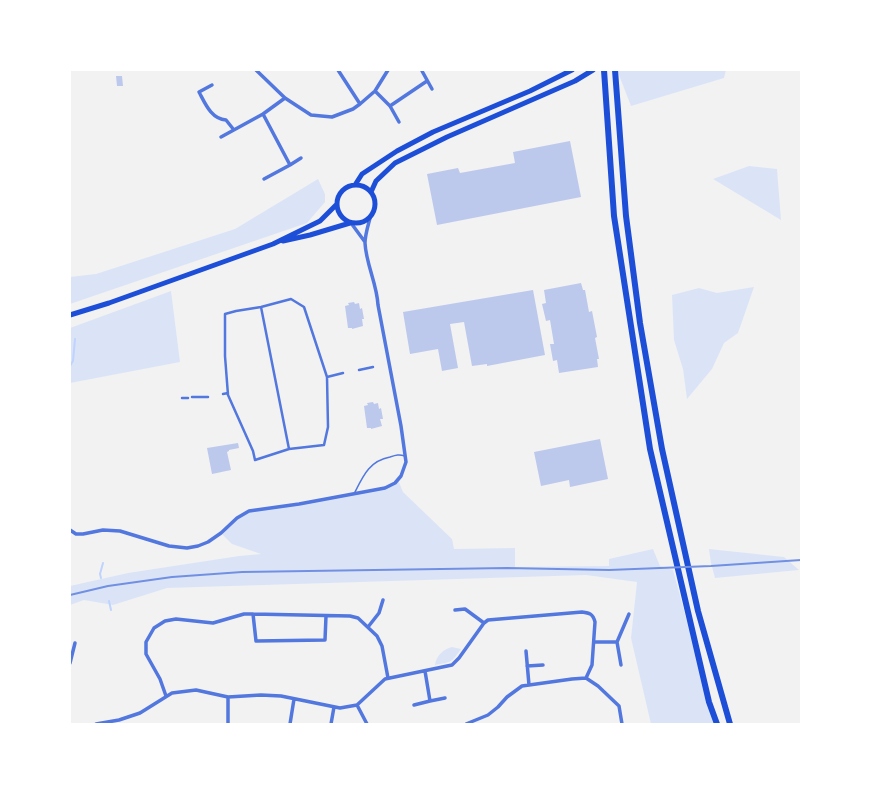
<!DOCTYPE html>
<style>
body{margin:0}
#map{position:relative;width:871px;height:794px;overflow:hidden;background:#f2f2f2;font-family:Merriweather,serif}
canvas{display:block}
.frame{position:absolute;inset:0;border:71px solid #fff;pointer-events:none}
</style>
<div id="map">
<canvas width="871" height="794"></canvas>
<div class="frame"></div>
</div>
<script>
const context = document.querySelector('canvas').getContext('2d');
context.lineJoin = 'round';
function paint(path, color) { context.fillStyle = color; context.fill(path, 'evenodd'); }
function trace(path, color, width, dash) { context.strokeStyle = color; context.lineWidth = width; context.lineCap = dash ? 'butt' : 'round'; context.setLineDash(dash || []); context.stroke(path); }
paint(new Path2D(`
 M 617,70 L 726,70 L 724,78 L 631,106 Z
 M 749,166 L 777,169 L 781,220 L 713,179 Z
 M 318,179 L 325,194 L 325,202 L 307,223 L 70,304 L 70,277 L 96,274 L 235,229 Z
 M 754,287 L 738,333 L 724,343 L 712,369 L 687,399 L 683,369 L 674,340 L 672,295 L 699,288 L 717,293 Z
 M 171,291 L 180,362 L 70,383 L 70,328 Z
 M 398,480 L 403,492 L 452,539 L 454,549 L 515,548 L 515,567 L 609,566 L 609,559 L 653,549 L 660,566 L 673,570 L 715,724 L 651,724 L 631,638 L 637,582 L 586,575 L 167,588 L 113,605 L 84,600 L 70,605 L 70,586 L 128,573 L 239,556 L 261,554 L 232,544 L 221,533 L 247,512 L 385,488 Z
 M 709,549 L 784,557 L 799,570 L 715,578 L 711,563 Z
 M 452,647 L 461,649 C 451,663 452,662 435,665 C 436,656 443,649 452,647 Z`), '#dbe4f7');
trace(new Path2D(`
 M 70,366 L 73,361 L 75,339
 M 101,578 L 100,574 L 103,563
 M 109,601 L 111,610`), '#bfd3fe', 2);
paint(new Path2D(`
 M 116,76 L 122,76 L 123,86 L 117,86 Z
 M 570,141 L 581,197 L 437,225 L 427,174 L 458,168 L 460,173 L 515,163 L 513,152 Z
 M 581,283 L 583,290 L 585,290 L 589,312 L 592,311 L 597,337 L 595,338 L 599,359 L 597,359 L 598,367 L 559,373 L 557,360 L 553,361 L 550,344 L 554,344 L 550,320 L 546,321 L 542,304 L 546,303 L 544,290 Z
 M 533,290 L 545,355 L 487,366 L 487,364 L 472,366 L 464,322 L 450,324 L 458,368 L 442,371 L 438,349 L 410,354 L 403,312 Z
 M 354,302 L 355,304 L 359,303 L 360,309 L 362,308 L 364,319 L 362,319 L 363,326 L 352,329 L 352,328 L 348,328 L 345,306 L 349,305 L 348,303 Z
 M 373,402 L 374,404 L 378,403 L 379,409 L 381,408 L 383,419 L 380,419 L 382,426 L 371,429 L 371,428 L 367,428 L 364,406 L 368,405 L 367,403 Z
 M 600,439 L 608,479 L 570,487 L 569,480 L 541,486 L 534,452 Z
 M 238,443 L 239,448 L 229,450 L 229,451 L 227,452 L 231,470 L 212,474 L 207,448 Z`), '#bdc9ec');
trace(new Path2D(`
 M 354,494 C 363,476 369,461 390,457 C 396,455 399,454 405,456`), '#5277de', 1.5);
trace(new Path2D(`
 M 291,299 L 304,307 L 327,377 L 328,427 L 324,445 L 289,449 L 255,460 L 253,451 L 228,395 L 225,356 L 225,314 L 236,311 L 261,307 Z
 M 261,307 L 289,449
 M 359,370 L 373,367
 M 327,377 L 343,373
 M 223,394 L 228,393
 M 192,397 L 208,397
 M 182,398 L 188,398`), '#5277de', 2.5);
trace(new Path2D(`
 M 256,70 L 285,98 L 311,115 L 332,117 L 353,109 L 360,104 L 375,91 L 388,70
 M 338,70 L 360,104
 M 422,71 L 432,89
 M 212,85 L 199,92 C 205,103 211,119 226,120 L 234,130
 M 375,91 L 390,106 L 399,122
 M 390,106 L 427,81
 M 263,114 L 290,165 L 301,158
 M 221,137 L 263,114 L 285,98
 M 264,179 L 290,165
 M 351,223 L 365,242
 M 70,530 L 76,534 L 83,534 L 103,530 L 120,531 L 169,546 L 187,548 L 198,546 L 208,542 L 221,533 L 237,518 L 249,511 L 299,504 L 385,488 L 395,483 L 401,476 L 406,462 L 401,426 L 378,305 C 377,284 366,264 365,243 C 365,235 368,226 370,218
 M 455,610 L 465,609 L 484,623
 M 253,614 L 256,641 L 325,640 L 326,616
 M 368,627 L 379,613 L 383,600
 M 594,642 L 617,642 L 629,614
 M 617,642 L 621,665
 M 526,651 L 529,685
 M 70,663 L 75,643
 M 527,666 L 543,665
 M 586,678 L 598,686 L 619,706 L 622,724
 M 166,696 L 160,679 L 146,654 L 146,642 L 154,628 L 165,621 L 176,619 L 213,623 L 244,614 L 253,614 L 350,616 L 358,618 L 377,636 L 382,646 L 388,678
 M 430,701 L 445,698
 M 357,705 L 367,724
 M 414,705 L 430,701 L 425,671
 M 96,724 L 119,720 L 140,713 L 172,693 L 196,690 L 228,697 L 261,695 L 281,696 L 340,708 L 357,705 L 385,679 L 452,665 L 459,658 L 484,623 L 488,620 L 582,612 C 590,613 593,614 595,622 L 592,665 L 586,678
 M 228,724 L 228,697
 M 290,724 L 294,699
 M 331,724 L 334,707
 M 466,724 L 488,715 L 498,707 L 507,697 L 522,686 L 572,679 L 586,678`), '#5277de', 3.5);
trace(new Path2D(`
 M337 204a19 19 0 1 1 38 0a19 19 0 1 1-38 0Z
 M 355,185 L 362,174 L 397,151 L 433,132 L 530,91 L 572,70
 M 371,192 L 376,181 L 395,163 L 447,137 L 575,81 L 593,70
 M 283,241 L 310,235 L 350,223
 M 70,315 L 109,303 L 273,244 L 320,221 L 336,205`), '#1d4ed8', 5);
trace(new Path2D(`
 M 604,70 L 614,216 L 650,449 L 709,702 L 717,724
 M 615,70 L 626,216 L 640,323 L 662,449 L 698,611 L 730,724`), '#1d4ed8', 6);
trace(new Path2D(`
 M 70,595 L 108,586 L 172,577 L 242,572 L 507,568 L 609,570 L 711,566 L 801,560`), '#7290e2', 2);
</script>
